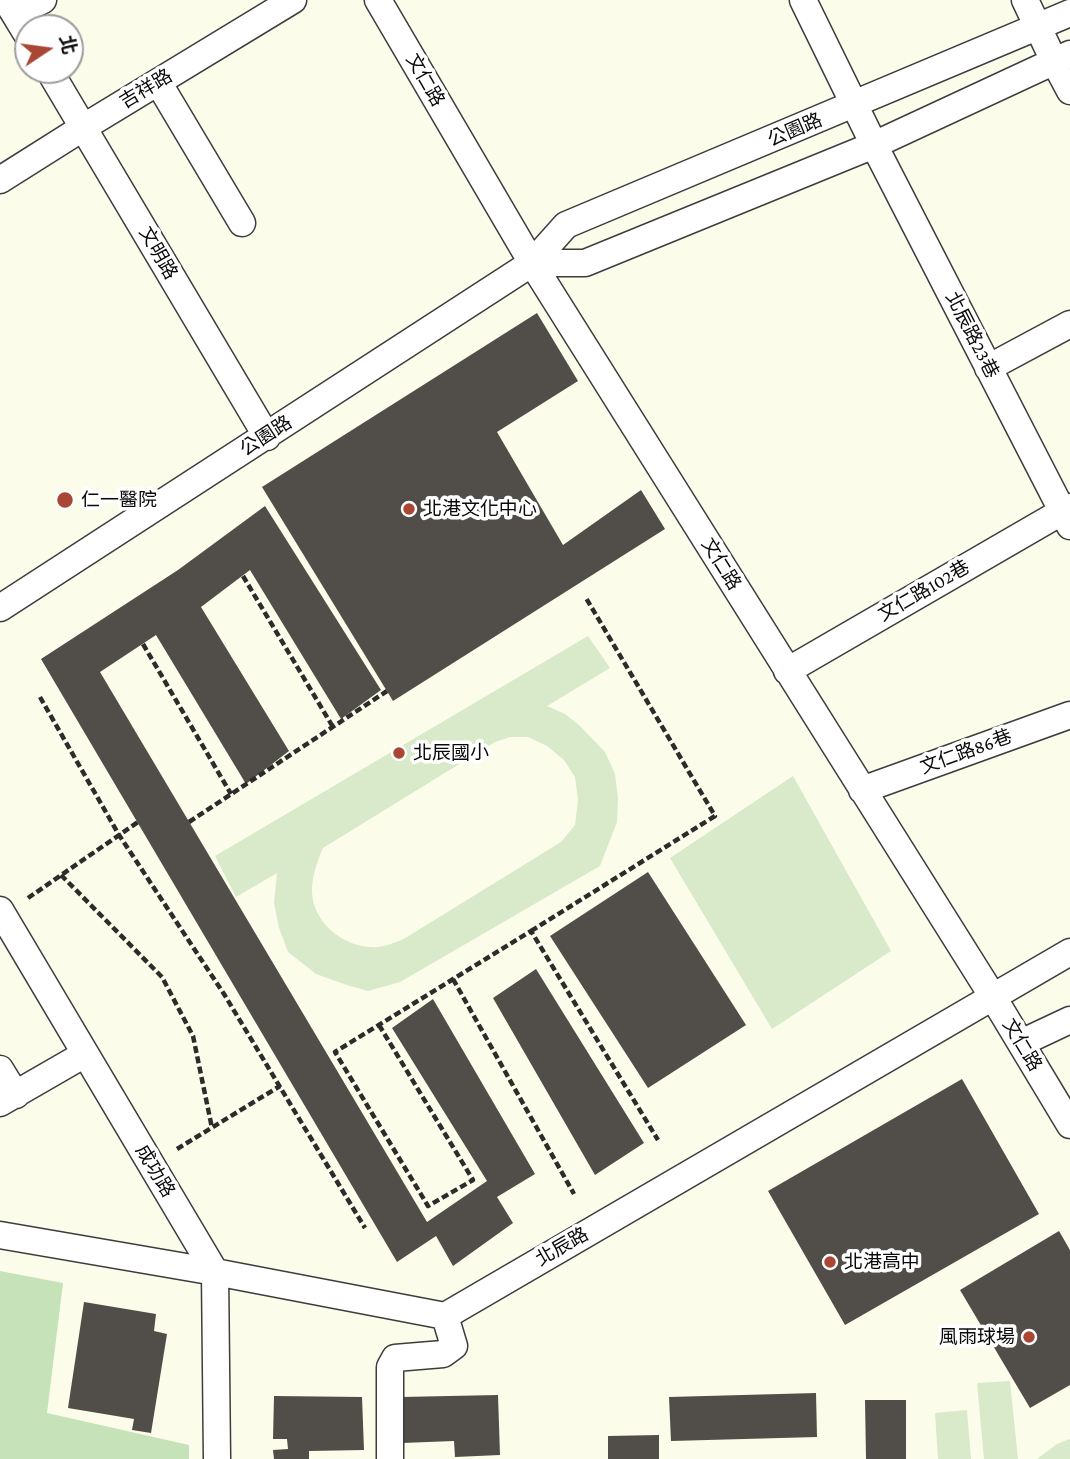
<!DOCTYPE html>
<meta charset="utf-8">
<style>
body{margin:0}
#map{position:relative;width:1070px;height:1459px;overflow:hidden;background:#fcfcea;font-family:"Crimson Pro","Noto Sans TC",serif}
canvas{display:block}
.north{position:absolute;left:14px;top:14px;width:70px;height:70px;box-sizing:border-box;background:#fff;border:2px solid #9d9d9d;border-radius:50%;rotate:77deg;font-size:19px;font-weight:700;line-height:28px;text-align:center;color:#0a0a0a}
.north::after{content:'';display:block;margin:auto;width:24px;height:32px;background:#a94634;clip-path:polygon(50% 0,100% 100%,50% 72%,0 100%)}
</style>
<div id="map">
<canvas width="1070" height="1459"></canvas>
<div class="north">北</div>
</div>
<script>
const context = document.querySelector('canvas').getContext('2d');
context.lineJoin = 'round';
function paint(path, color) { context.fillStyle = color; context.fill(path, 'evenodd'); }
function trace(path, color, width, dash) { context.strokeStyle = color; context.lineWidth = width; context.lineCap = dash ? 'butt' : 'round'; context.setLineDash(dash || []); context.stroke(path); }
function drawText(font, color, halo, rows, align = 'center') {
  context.font = font + ' "Crimson Pro","Noto Sans TC",serif'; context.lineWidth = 7; context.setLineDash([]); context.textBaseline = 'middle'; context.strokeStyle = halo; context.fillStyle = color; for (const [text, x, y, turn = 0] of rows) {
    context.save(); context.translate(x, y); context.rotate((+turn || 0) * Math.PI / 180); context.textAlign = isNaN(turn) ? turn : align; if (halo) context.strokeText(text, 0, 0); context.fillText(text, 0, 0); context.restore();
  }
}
paint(new Path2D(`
 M 0,1271 L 63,1283 L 47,1413 L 189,1445 L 189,1459 L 0,1459 Z`), '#c5e2b8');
paint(new Path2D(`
 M 588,636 L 610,668 L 547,706 L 565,714 L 579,725 L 605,752 L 615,774 L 618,798 L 617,822 L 600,866 L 400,982 L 368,991 L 347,985 L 316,974 L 288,952 L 279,928 L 274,903 L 277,873 L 236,897 L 215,856 ZM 510,737 L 528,737 L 547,746 L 564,760 L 575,777 L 578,800 L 575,825 L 561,842 L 407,937 C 395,943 384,948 370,947 C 342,946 312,921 312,891 C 312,876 317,862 323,848 L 495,742 Z
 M 793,776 L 891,951 L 772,1029 L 670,858 Z
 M 1010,1381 L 1018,1459 L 984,1459 L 977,1383 Z
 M 967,1410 L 971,1459 L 938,1459 L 935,1413 Z
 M 1070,1439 L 1070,1459 L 1037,1459 L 1057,1444 Z`), '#d8eac9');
paint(new Path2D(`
 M 537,313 L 578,381 L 497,432 L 563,545 L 641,490 L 665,529 L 393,701 L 262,487 Z
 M 265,506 L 381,690 L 341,719 L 250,570 L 201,607 L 289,751 L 246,784 L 156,635 L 100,672 L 427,1222 L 487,1181 L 392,1028 L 433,999 L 535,1174 L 497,1197 L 513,1223 L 453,1266 L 436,1236 L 397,1262 L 41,659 L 178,570 Z
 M 648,872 L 746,1025 L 648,1088 L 550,936 Z
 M 536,969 L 644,1143 L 595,1175 L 493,998 Z
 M 962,1079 L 1039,1214 L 845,1325 L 768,1191 Z
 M 1059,1231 L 1070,1250 L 1070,1385 L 1030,1408 L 960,1290 Z
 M 84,1302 L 156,1314 L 154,1331 L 167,1334 L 151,1433 L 132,1430 L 134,1419 L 68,1408 Z
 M 816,1393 L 817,1437 L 671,1441 L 669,1397 Z
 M 498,1395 L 500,1455 L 455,1457 L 454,1441 L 402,1443 L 401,1397 Z
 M 274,1396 L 362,1397 L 364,1450 L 309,1451 L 309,1459 L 274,1459 L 273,1450 L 288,1449 L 287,1439 L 273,1439 Z
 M 865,1400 L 906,1400 L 906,1459 L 866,1459 Z
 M 659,1435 L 659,1459 L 608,1459 L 608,1436 Z`), '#514d48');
const minor = new Path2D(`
 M 6,0 L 28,36
 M 378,0 L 532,263 L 993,997 L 1070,1125
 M 803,0 L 874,145 L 1070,526
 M 1025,0 L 1054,61 L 1070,91
 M 15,14 L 43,0
 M 49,70 L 267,437
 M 158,82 L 242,223
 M 0,180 L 84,127 L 293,0
 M 532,263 L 585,263 L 874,145 L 1070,54
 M 988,368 L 1070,324
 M 0,608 L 532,263 L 566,225 L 1070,13
 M 787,671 L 1070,507
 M 862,790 L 1070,715
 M 0,910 L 215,1272 L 217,1459
 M 1021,1043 L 1070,1020
 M 0,1069 L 16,1095
 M 0,1103 L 85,1054
 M 0,1235 L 215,1272 L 445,1316 L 1070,952
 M 390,1459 L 390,1367 L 395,1358 L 443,1354 L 454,1346 L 445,1316`);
trace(minor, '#3d3d3d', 29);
trace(new Path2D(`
 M 243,576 L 333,727
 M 143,644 L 231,794
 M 40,697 L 119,835 L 224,994 L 365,1228
 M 189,822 L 387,691
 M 61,875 L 162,977 L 193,1036 L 212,1128
 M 28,898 L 138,822
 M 531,931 L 715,816 L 586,598
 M 453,979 L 574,1194
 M 379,1025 L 473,1180 L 428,1206 L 335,1052 L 531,931 L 658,1140
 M 177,1149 L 280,1086`), '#2c2c2c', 4.5, [7, 3.5]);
trace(minor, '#fff', 26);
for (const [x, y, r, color] of [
 [65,500,9,"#a94634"],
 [409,509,7,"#a94634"],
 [399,753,7,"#a94634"],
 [830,1262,7,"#a94634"],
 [1029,1337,7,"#a94634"]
]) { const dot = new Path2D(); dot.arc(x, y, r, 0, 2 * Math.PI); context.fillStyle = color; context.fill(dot); trace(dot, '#fff', 2.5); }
drawText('19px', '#0a0a0a', '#fff', [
 ["文仁路",425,80,60],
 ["吉祥路",146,89,-31],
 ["公園路",795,130,-23],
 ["文明路",158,253,60],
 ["北辰路23巷",972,335,63],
 ["公園路",266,436,-33],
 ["文仁路",721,564,58],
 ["文仁路102巷",924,591,-30],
 ["文仁路86巷",966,752,-20],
 ["文仁路",1022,1045,59],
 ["成功路",155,1171,59],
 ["北辰路",562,1247,-30]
]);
drawText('19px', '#0a0a0a', '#fff', [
 ["仁一醫院",81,500],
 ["北港文化中心",423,509],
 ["北辰國小",413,753],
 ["北港高中",844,1262],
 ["風雨球場",1015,1337,"right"]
], 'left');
</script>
